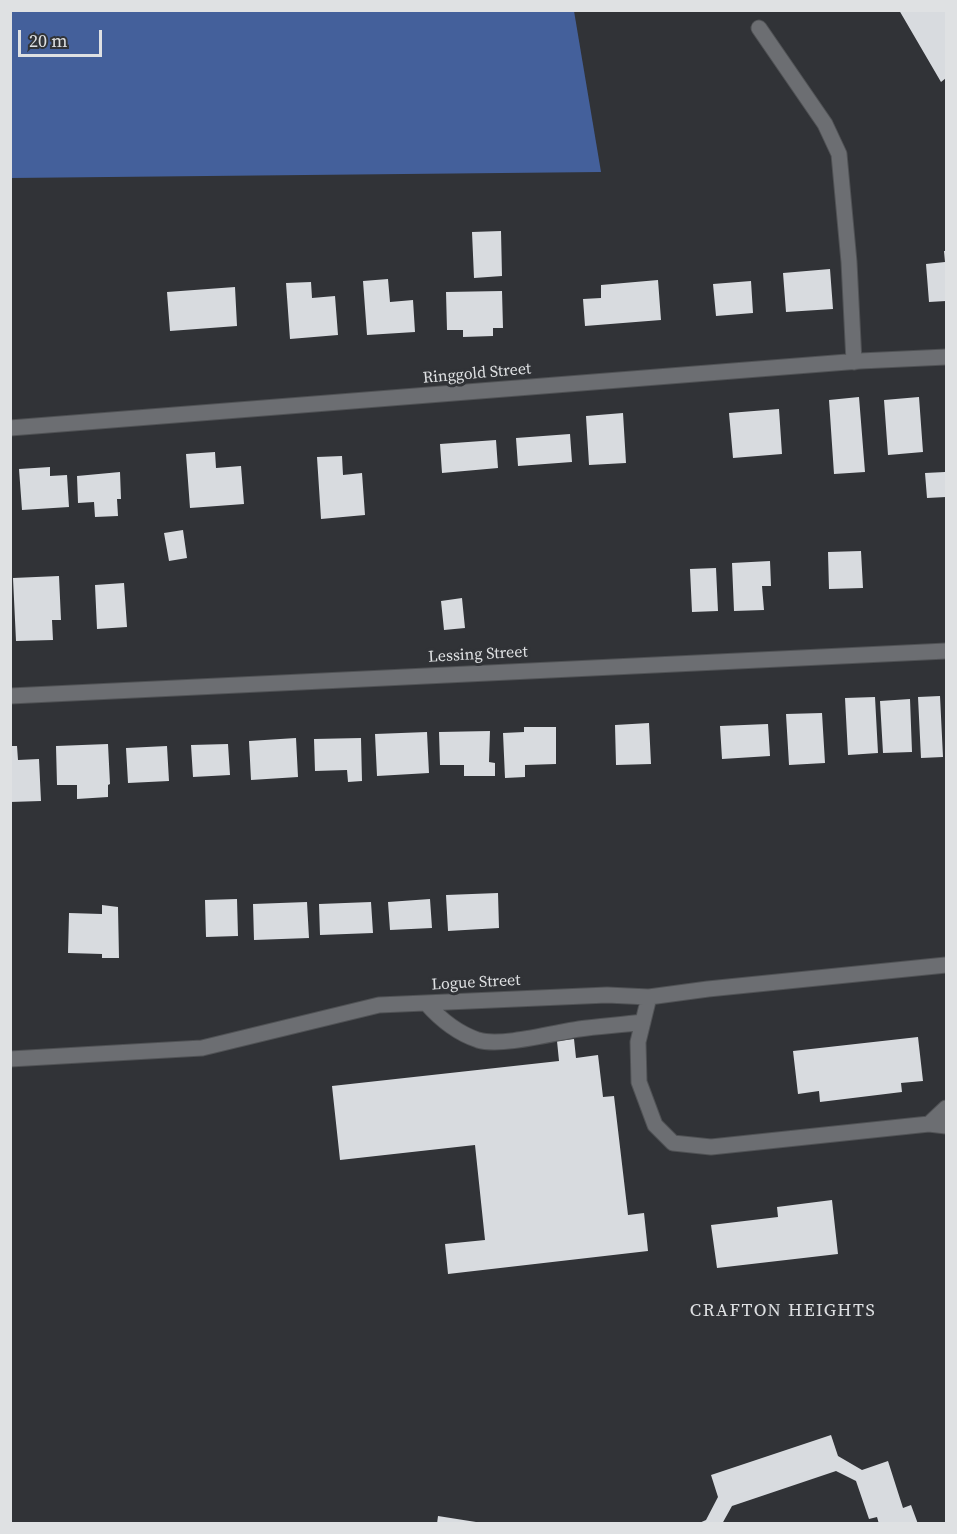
<!DOCTYPE html>
<style>
body{margin:0}
#map{position:relative;width:957px;height:1534px;overflow:hidden;background:#313337;font-family:"Source Serif 4",serif}
canvas{display:block}
.frame{position:absolute;inset:0;border:12px solid #dfe1e3;pointer-events:none}
.scale{position:absolute;left:18px;top:30px;width:84px;height:27px;box-sizing:border-box;border:3px solid #dfe1e3;border-top:0;padding-left:8px;font-size:18px;line-height:21px;white-space:nowrap;color:#dfe1e3;-webkit-text-stroke:4px #313337;paint-order:stroke}
</style>
<div id="map">
<canvas width="957" height="1534"></canvas>
<div class="frame"></div>
<div class="scale">20 m</div>
</div>
<script>
const context = document.querySelector('canvas').getContext('2d');
context.lineJoin = 'round';
function paint(path, color) { context.fillStyle = color; context.fill(path, 'evenodd'); }
function trace(path, color, width, dash) { context.strokeStyle = color; context.lineWidth = width; context.lineCap = dash ? 'butt' : 'round'; context.setLineDash(dash || []); context.stroke(path); }
function drawText(font, color, halo, rows, align = 'center') {
  context.font = font + ' "Source Serif 4",serif'; context.lineWidth = 6; context.setLineDash([]); context.textBaseline = 'middle'; context.strokeStyle = halo; context.fillStyle = color; for (const [text, x, y, turn = 0] of rows) {
    context.save(); context.translate(x, y); context.rotate((+turn || 0) * Math.PI / 180); context.textAlign = isNaN(turn) ? turn : align; if (halo) context.strokeText(text, 0, 0); context.fillText(text, 0, 0); context.restore();
  }
}
paint(new Path2D(`
 M 10,11 L 574,11 L 601,172 L 11,178 Z`), '#44609b');
paint(new Path2D(`
 M 899,10 L 946,10 L 946,78 L 941,82 Z
 M 501,231 L 502,276 L 474,278 L 472,232 Z
 M 944,251 L 946,251 L 946,301 L 929,302 L 926,264 L 945,262 Z
 M 830,269 L 833,309 L 786,312 L 783,273 Z
 M 388,279 L 390,302 L 413,300 L 415,332 L 367,335 L 363,281 Z
 M 658,280 L 661,320 L 585,326 L 583,299 L 601,298 L 601,285 Z
 M 751,281 L 753,313 L 716,316 L 713,284 Z
 M 311,282 L 312,298 L 335,296 L 338,335 L 290,339 L 286,283 Z
 M 235,287 L 237,326 L 170,331 L 167,292 Z
 M 502,291 L 503,328 L 493,328 L 493,336 L 463,337 L 463,330 L 447,330 L 446,292 Z
 M 859,397 L 865,472 L 834,474 L 829,400 Z
 M 919,397 L 923,452 L 888,455 L 884,400 Z
 M 779,409 L 782,454 L 733,458 L 729,413 Z
 M 623,413 L 626,463 L 589,465 L 586,416 Z
 M 570,434 L 572,462 L 518,466 L 516,438 Z
 M 496,440 L 498,468 L 442,473 L 440,444 Z
 M 215,452 L 216,468 L 241,466 L 244,504 L 190,508 L 186,454 Z
 M 342,456 L 343,475 L 362,473 L 365,515 L 321,519 L 317,457 Z
 M 50,467 L 50,476 L 67,475 L 69,507 L 22,510 L 19,469 Z
 M 120,472 L 121,499 L 117,499 L 118,516 L 95,517 L 94,502 L 78,503 L 77,476 Z
 M 945,472 L 946,497 L 927,498 L 925,473 Z
 M 183,530 L 187,558 L 169,561 L 164,533 Z
 M 861,551 L 863,588 L 829,589 L 828,552 Z
 M 770,561 L 771,586 L 762,586 L 764,610 L 734,611 L 732,563 Z
 M 716,568 L 718,611 L 692,612 L 690,569 Z
 M 59,576 L 61,620 L 52,620 L 53,640 L 16,641 L 13,578 Z
 M 124,583 L 127,627 L 97,629 L 95,585 Z
 M 462,598 L 465,628 L 444,630 L 441,601 Z
 M 940,696 L 943,757 L 921,758 L 918,697 Z
 M 875,697 L 878,753 L 848,755 L 845,698 Z
 M 910,699 L 912,752 L 883,753 L 880,701 Z
 M 822,713 L 825,763 L 789,765 L 786,714 Z
 M 649,723 L 651,764 L 616,765 L 615,725 Z
 M 768,724 L 770,756 L 722,759 L 720,726 Z
 M 524,727 L 556,727 L 556,764 L 525,765 L 525,777 L 505,778 L 503,733 L 524,732 Z
 M 490,731 L 489,762 L 495,763 L 495,776 L 464,776 L 464,765 L 440,765 L 439,732 Z
 M 427,732 L 429,773 L 377,776 L 375,734 Z
 M 296,738 L 298,777 L 251,780 L 249,741 Z
 M 361,738 L 362,781 L 348,782 L 347,770 L 315,771 L 314,739 Z
 M 108,744 L 110,784 L 108,785 L 108,797 L 77,799 L 77,785 L 57,785 L 56,746 Z
 M 228,744 L 230,775 L 193,777 L 191,745 Z
 M 10,746 L 17,746 L 18,760 L 39,759 L 41,801 L 10,802 Z
 M 167,746 L 169,781 L 128,783 L 126,748 Z
 M 498,893 L 499,928 L 448,931 L 446,895 Z
 M 237,899 L 238,936 L 206,937 L 205,900 Z
 M 430,899 L 432,928 L 390,930 L 388,902 Z
 M 307,902 L 309,938 L 254,940 L 253,904 Z
 M 371,902 L 373,933 L 320,935 L 319,904 Z
 M 102,905 L 118,907 L 119,958 L 102,958 L 102,954 L 68,953 L 69,913 L 102,914 Z
 M 918,1037 L 923,1081 L 901,1083 L 902,1092 L 820,1102 L 819,1091 L 798,1094 L 793,1051 Z
 M 574,1039 L 576,1058 L 598,1055 L 603,1097 L 614,1096 L 628,1215 L 644,1213 L 648,1251 L 448,1274 L 445,1244 L 485,1240 L 475,1145 L 340,1160 L 332,1086 L 559,1061 L 557,1041 Z
 M 832,1200 L 838,1254 L 717,1268 L 711,1225 L 778,1217 L 777,1207 Z
 M 831,1435 L 838,1456 L 862,1470 L 888,1461 L 903,1508 L 911,1505 L 918,1524 L 879,1524 L 877,1517 L 869,1519 L 856,1481 L 836,1471 L 732,1506 L 722,1524 L 697,1524 L 706,1520 L 718,1497 L 711,1475 Z
 M 438,1516 L 476,1522 L 476,1524 L 437,1524 Z`), '#d8dbdf');
const minor = new Path2D(`
 M 759,28 L 825,124 L 839,154 L 849,262 L 854,362
 M 10,428 L 860,361 L 946,357
 M 10,696 L 946,651
 M 649,997 L 638,1042 L 639,1082 L 655,1125 L 673,1143 L 711,1147 L 929,1124 L 946,1126
 M 426,1003 C 440,1019 457,1033 478,1040 C 501,1047 553,1033 579,1029 C 600,1026 622,1025 643,1022
 M 10,1059 L 202,1048 L 379,1005 L 607,995 L 649,997 L 708,989 L 946,965
 M 929,1124 L 946,1108`);
trace(minor, '#505255', 17);
trace(minor, '#6c6e72', 15);
drawText('16px', '#dfe1e3', '#313337', [
 ["Ringgold Street",477,374,-5],
 ["Lessing Street",478,655,-3],
 ["Logue Street",476,983,-3]
]);
context.letterSpacing = '1.5px';
drawText('18px', '#dfe1e3', '#313337', [
 ["CRAFTON HEIGHTS",783,1311]
]);
context.letterSpacing = '0px';
</script>
